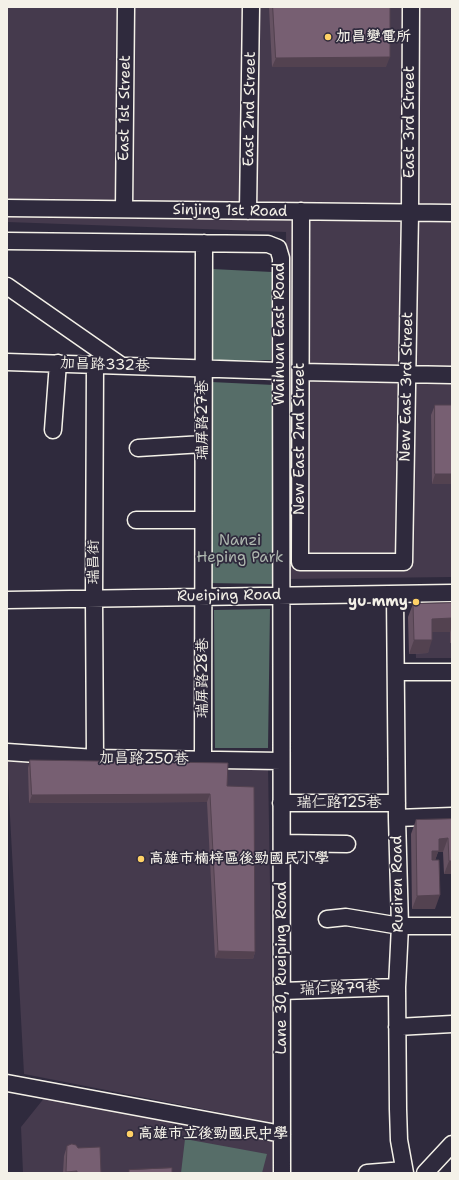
<!DOCTYPE html>
<meta charset="utf-8">
<style>
body{margin:0}
#map{position:relative;width:459px;height:1180px;overflow:hidden;background:#2f2a3d;font-family:"Shantell Sans",sans-serif}
canvas{display:block}
.frame{position:absolute;inset:0;border:8px solid #f4f1e8;pointer-events:none}
</style>
<div id="map">
<canvas width="459" height="1180"></canvas>
<div class="frame"></div>
</div>
<script>
const context = document.querySelector('canvas').getContext('2d');
context.lineJoin = 'round';
function paint(path, color) { context.fillStyle = color; context.fill(path, 'evenodd'); }
function trace(path, color, width, dash) { context.strokeStyle = color; context.lineWidth = width; context.lineCap = dash ? 'butt' : 'round'; context.setLineDash(dash || []); context.stroke(path); }
function drawText(font, color, halo, rows, align = 'center') {
  context.font = font + ' "Shantell Sans","LXGW WenKai TC",sans-serif'; context.lineWidth = 3.5; context.setLineDash([]); context.textBaseline = 'middle'; context.strokeStyle = halo; context.fillStyle = color; for (const [text, x, y, turn = 0] of rows) {
    context.save(); context.translate(x, y); context.rotate((+turn || 0) * Math.PI / 180); context.textAlign = isNaN(turn) ? turn : align; if (halo) context.strokeText(text, 0, 0); context.fillText(text, 0, 0); context.restore();
  }
}
paint(new Path2D(`
 M 7,7 L 452,7 L 452,577 L 287,579 L 286,232 L 7,222 Z
 M 452,608 L 452,658 L 416,658 L 414,609 Z
 M 7,761 L 268,766 L 274,1123 L 24,1074 Z
 M 45,1097 L 273,1140 L 272,1173 L 23,1173 L 21,1127 Z`), '#453a4d');
paint(new Path2D(`
 M 212,269 L 272,272 L 271,360 L 209,361 Z
 M 211,382 L 274,385 L 272,584 L 207,583 Z
 M 270,609 L 268,748 L 215,748 L 214,610 Z
 M 185,1139 L 267,1154 L 262,1173 L 181,1173 Z`), '#566d68');
const minor = new Path2D(`
 M 7,208 L 452,213
 M 124,209 L 126,7
 M 248,211 L 251,7
 M 301,211 L 300,562 L 404,562 L 410,213 L 411,7
 M 7,241 L 268,244 L 278,248 L 281,258 L 282,1173
 M 7,286 L 122,366
 M 7,362 L 280,371
 M 95,365 L 94,599 L 95,758
 M 301,372 L 452,375
 M 53,430 L 58,363
 M 138,448 L 203,444
 M 136,520 L 203,520
 M 395,594 L 397,818 L 400,926 L 397,987 L 398,1109 L 399,1140 L 405,1173
 M 7,600 L 452,593
 M 396,672 L 452,672
 M 7,752 L 95,758 L 281,761
 M 203,760 L 204,243
 M 281,803 L 397,803
 M 397,818 L 452,816
 M 282,843 L 347,844
 M 327,919 L 346,917 L 400,926 L 452,926
 M 282,991 L 397,987
 M 397,1027 L 452,1024
 M 7,1083 L 282,1134
 M 367,1173 L 404,1170
 M 425,1173 L 452,1144`);
trace(minor, '#f4f1e8', 19);
trace(minor, '#2f2a3d', 16);
paint(new Path2D(`
 M 269,7 L 390,7 L 386,67 L 272,67 Z
 M 435,405 L 452,405 L 452,484 L 432,484 L 431,415 Z
 M 452,603 L 452,643 L 450,643 L 450,632 L 432,632 L 428,653 L 409,654 L 408,617 L 413,604 Z
 M 30,760 L 227,786 L 255,952 L 253,959 L 215,958 L 207,802 L 29,803 L 28,768 Z
 M 452,819 L 452,874 L 444,874 L 443,852 L 438,852 L 435,860 L 435,909 L 412,909 L 411,834 L 416,820 Z
 M 67,1146 L 78,1148 L 101,1173 L 63,1173 L 64,1156 Z`), '#665262');
paint(new Path2D(`
 M 390,57 L 386,67 L 272,67 L 276,58 Z
 M 435,474 L 452,474 L 452,484 L 432,484 Z
 M 452,618 L 452,626 L 450,632 L 427,632 L 432,619 Z
 M 414,640 L 432,640 L 428,653 L 409,654 Z
 M 210,794 L 207,802 L 29,803 L 32,795 Z
 M 448,838 L 443,852 L 438,852 L 434,864 L 428,864 L 432,851 L 439,839 Z
 M 449,861 L 452,861 L 452,874 L 444,874 Z
 M 440,895 L 435,909 L 412,909 L 417,896 Z
 M 218,951 L 255,952 L 253,959 L 215,958 Z
 M 77,1171 L 76,1173 L 66,1173 L 66,1172 Z`), '#534250');
const building = new Path2D(`
 M 273,7 L 390,7 L 390,57 L 276,58 Z
 M 435,405 L 452,405 L 452,474 L 435,474 Z
 M 452,603 L 452,618 L 432,619 L 432,640 L 414,640 L 413,604 Z
 M 30,760 L 228,763 L 227,786 L 254,787 L 255,952 L 218,951 L 210,794 L 32,795 Z
 M 452,819 L 452,861 L 449,861 L 448,838 L 439,839 L 439,851 L 432,851 L 432,860 L 439,860 L 440,895 L 417,896 L 416,820 Z
 M 72,1144 L 76,1145 L 78,1148 L 100,1147 L 101,1173 L 77,1173 L 77,1171 L 66,1172 L 67,1146 Z
 M 172,1168 L 172,1173 L 129,1173 L 129,1170 Z`);
paint(building, '#775f72');
trace(building, '#534250', 1);
for (const [x, y, r, color] of [
 [328,37,4,"#ffd166"],
 [416,602,4,"#ffd166"],
 [141,859,4,"#ffd166"],
 [130,1134,4,"#ffd166"]
]) { const dot = new Path2D(); dot.arc(x, y, r, 0, 2 * Math.PI); context.fillStyle = color; context.fill(dot); trace(dot, '#2f2a3d', 1.5); }
drawText('bold 15px', '#f4f1e8', '#2f2a3d', [
 ["加昌變電所",336,37],
 ["yu mmy",408,602,"right"],
 ["高雄市楠梓區後勁國民小學",149,859],
 ["高雄市立後勁國民中學",138,1134]
], 'left');
drawText('15px', '#f4f1e8', '#2f2a3d', [
 ["East 1st Street",125,108,-89],
 ["East 2nd Street",250,109,-89],
 ["East 3rd Street",410,122,-90],
 ["Sinjing 1st Road",230,211,1],
 ["Waihuan East Road",280,334,-90],
 ["加昌路332巷",105,365,2],
 ["New East 3rd Street",407,387,-89],
 ["瑞屏路27巷",203,420,-90],
 ["New East 2nd Street",300,439,-90],
 ["瑞昌街",94,562,-90],
 ["Rueiping Road",229,596,-1],
 ["瑞屏路28巷",203,678,-90],
 ["加昌路250巷",144,759,1],
 ["瑞仁路125巷",339,803],
 ["Rueiren Road",398,884,-91],
 ["Lane 30, Rueiping Road",282,968,-90],
 ["瑞仁路79巷",340,989,-2]
]);
drawText('15px', '#adb6ae', '#2f2a3d', [
 ["Nanzi",240,541],
 ["Heping Park",240,558]
]);
</script>
